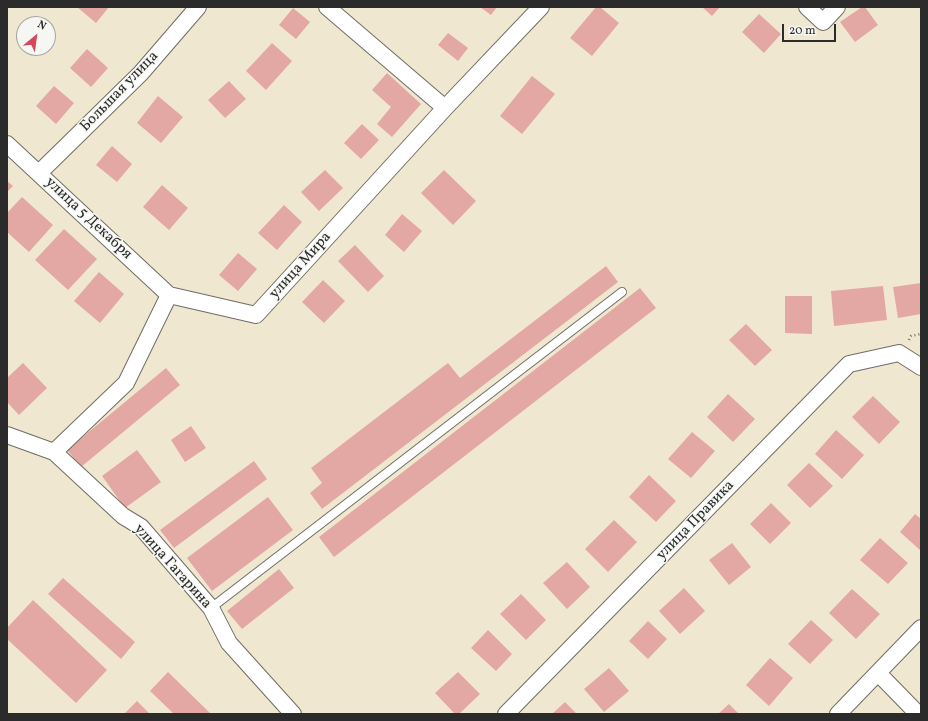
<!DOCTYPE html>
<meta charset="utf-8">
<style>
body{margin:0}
#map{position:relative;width:928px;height:721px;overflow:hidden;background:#f0e7d0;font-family:Vollkorn,serif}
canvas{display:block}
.frame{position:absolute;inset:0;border:8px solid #2b2b2b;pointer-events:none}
.north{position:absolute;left:16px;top:16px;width:40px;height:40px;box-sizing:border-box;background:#f6f6f2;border:1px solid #a5a5a2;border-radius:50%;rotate:29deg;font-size:11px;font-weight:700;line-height:16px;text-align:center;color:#2b2b2b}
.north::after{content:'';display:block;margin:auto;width:14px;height:18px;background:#d1495b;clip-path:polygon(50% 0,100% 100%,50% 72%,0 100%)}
.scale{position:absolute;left:782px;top:24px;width:54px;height:18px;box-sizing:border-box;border:2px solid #2b2b2b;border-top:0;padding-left:5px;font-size:12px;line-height:14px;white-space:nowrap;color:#2b2b2b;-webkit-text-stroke:3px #f6f6f2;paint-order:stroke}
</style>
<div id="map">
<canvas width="928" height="721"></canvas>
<div class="frame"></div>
<div class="north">N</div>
<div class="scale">20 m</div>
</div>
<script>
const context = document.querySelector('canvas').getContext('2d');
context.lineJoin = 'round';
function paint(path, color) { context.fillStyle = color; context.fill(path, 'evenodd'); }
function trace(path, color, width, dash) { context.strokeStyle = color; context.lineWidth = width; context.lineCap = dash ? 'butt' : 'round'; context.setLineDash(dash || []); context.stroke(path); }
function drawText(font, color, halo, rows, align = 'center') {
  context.font = font + ' Vollkorn,serif'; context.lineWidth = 3; context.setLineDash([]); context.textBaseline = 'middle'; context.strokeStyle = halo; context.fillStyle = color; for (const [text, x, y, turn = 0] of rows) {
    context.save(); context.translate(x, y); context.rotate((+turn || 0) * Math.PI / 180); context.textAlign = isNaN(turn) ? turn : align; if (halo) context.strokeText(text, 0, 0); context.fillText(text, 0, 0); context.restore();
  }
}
paint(new Path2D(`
 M 77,7 L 109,7 L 96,23 Z
 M 480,7 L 497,7 L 491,15 Z
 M 596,7 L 600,7 L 619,23 L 592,56 L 570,38 Z
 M 702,7 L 720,7 L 712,16 Z
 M 862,7 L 865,7 L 878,25 L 855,42 L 840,22 Z
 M 293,8 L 310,22 L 296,39 L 279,25 Z
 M 759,14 L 781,34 L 764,53 L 742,32 Z
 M 448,33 L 468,48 L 458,61 L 438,45 Z
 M 272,43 L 292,61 L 266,90 L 246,71 Z
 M 87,49 L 108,68 L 91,87 L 70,68 Z
 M 387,73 L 421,104 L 392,137 L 377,124 L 391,107 L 372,90 Z
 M 532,76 L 555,94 L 522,134 L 500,116 Z
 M 229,81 L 246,99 L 225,118 L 208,100 Z
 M 54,86 L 74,103 L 56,124 L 36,106 Z
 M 158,96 L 183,117 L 161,143 L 137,123 Z
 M 362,124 L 379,140 L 361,159 L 344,143 Z
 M 112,146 L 132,164 L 117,182 L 96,165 Z
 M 325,170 L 343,188 L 319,211 L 301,192 Z
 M 444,170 L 476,201 L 453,225 L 421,193 Z
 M 7,181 L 13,186 L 7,192 Z
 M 162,185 L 188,208 L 169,230 L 143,207 Z
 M 22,197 L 53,225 L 29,252 L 7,232 L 7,213 Z
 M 284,205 L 302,222 L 277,250 L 258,233 Z
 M 402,214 L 422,231 L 404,252 L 385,235 Z
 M 64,229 L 97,259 L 68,290 L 35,260 Z
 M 355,245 L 384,276 L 368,292 L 338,261 Z
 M 238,253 L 257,269 L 238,291 L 219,275 Z
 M 606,266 L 618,282 L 322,509 L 310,493 L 322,483 L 311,468 L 448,363 L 460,378 Z
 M 99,272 L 124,294 L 100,323 L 74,301 Z
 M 323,280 L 345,301 L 324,323 L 302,302 Z
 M 921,283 L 921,314 L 898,318 L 893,287 Z
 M 883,286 L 887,320 L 834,326 L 831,291 Z
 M 640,288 L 656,308 L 334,557 L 319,537 Z
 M 785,296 L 812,296 L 812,334 L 785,333 Z
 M 746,324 L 772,350 L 755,366 L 729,340 Z
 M 23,363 L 47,388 L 19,415 L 7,402 L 7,378 Z
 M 166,368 L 180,385 L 81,467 L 67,450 Z
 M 728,394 L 755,419 L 733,442 L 707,417 Z
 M 873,396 L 900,422 L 879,444 L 852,417 Z
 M 191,426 L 206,448 L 185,462 L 171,440 Z
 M 836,430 L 864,455 L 842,479 L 815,454 Z
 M 692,432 L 715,451 L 691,478 L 668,459 Z
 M 137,450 L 161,482 L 125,508 L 102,476 Z
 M 254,461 L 267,479 L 174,548 L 160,530 Z
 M 809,463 L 833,486 L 810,508 L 787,485 Z
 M 649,475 L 676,501 L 656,522 L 629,497 Z
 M 268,497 L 293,530 L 212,591 L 187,558 Z
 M 771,503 L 791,523 L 770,544 L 750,524 Z
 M 915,514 L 921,519 L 921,551 L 900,532 Z
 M 614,520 L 637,542 L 608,572 L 585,549 Z
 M 880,538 L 908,563 L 888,584 L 860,560 Z
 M 732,543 L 751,567 L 729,585 L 709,560 Z
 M 567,562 L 590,587 L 567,609 L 543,583 Z
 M 279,569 L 294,588 L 242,629 L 227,611 Z
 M 63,578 L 135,642 L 121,659 L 48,594 Z
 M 684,588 L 705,611 L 680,634 L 659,611 Z
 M 852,589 L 880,614 L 856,639 L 829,613 Z
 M 521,594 L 546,620 L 526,640 L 500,614 Z
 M 33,600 L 107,670 L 76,703 L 7,639 L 7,628 Z
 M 811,620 L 833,640 L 810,664 L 788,644 Z
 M 648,621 L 667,639 L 648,659 L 629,641 Z
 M 488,630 L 512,654 L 496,671 L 471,648 Z
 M 770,658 L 793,678 L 769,706 L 746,685 Z
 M 609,668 L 629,691 L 604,712 L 584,689 Z
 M 168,672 L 211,714 L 174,714 L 150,691 Z
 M 458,672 L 480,694 L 459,714 L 455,714 L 435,693 Z
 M 137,701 L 150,714 L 124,714 Z
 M 565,702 L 577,714 L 552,714 Z
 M 729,704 L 739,714 L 718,714 Z`), '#e3a8a4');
const lane = new Path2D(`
 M 211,608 L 622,292`);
const street = new Path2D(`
 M 327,7 L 445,108
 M 807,7 L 823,22 L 837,7
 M 7,144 L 169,295
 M 39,173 L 141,73 L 198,7
 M 7,435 L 54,452 L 123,516 L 141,527 L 211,608 L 229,643 L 293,714
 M 54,452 L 126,383 L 169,295 L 256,315 L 445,108 L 541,7
 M 878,673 L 918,714
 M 506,714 L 849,364 L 899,353 L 921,367
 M 838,714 L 921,628`);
trace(lane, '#706d65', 10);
trace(street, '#706d65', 18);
trace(new Path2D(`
 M 909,340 L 911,336 L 921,334`), '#706d65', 2.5, [1, 3]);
trace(lane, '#fff', 8);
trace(street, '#fff', 16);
drawText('15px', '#2b2b2b', '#f6f6f2', [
 ["Большая улица",120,92,-46],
 ["улица 5 Декабря",88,219,43],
 ["улица Мира",301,266,-48],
 ["улица Правика",696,521,-46],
 ["улица Гагарина",172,567,48]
]);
</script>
